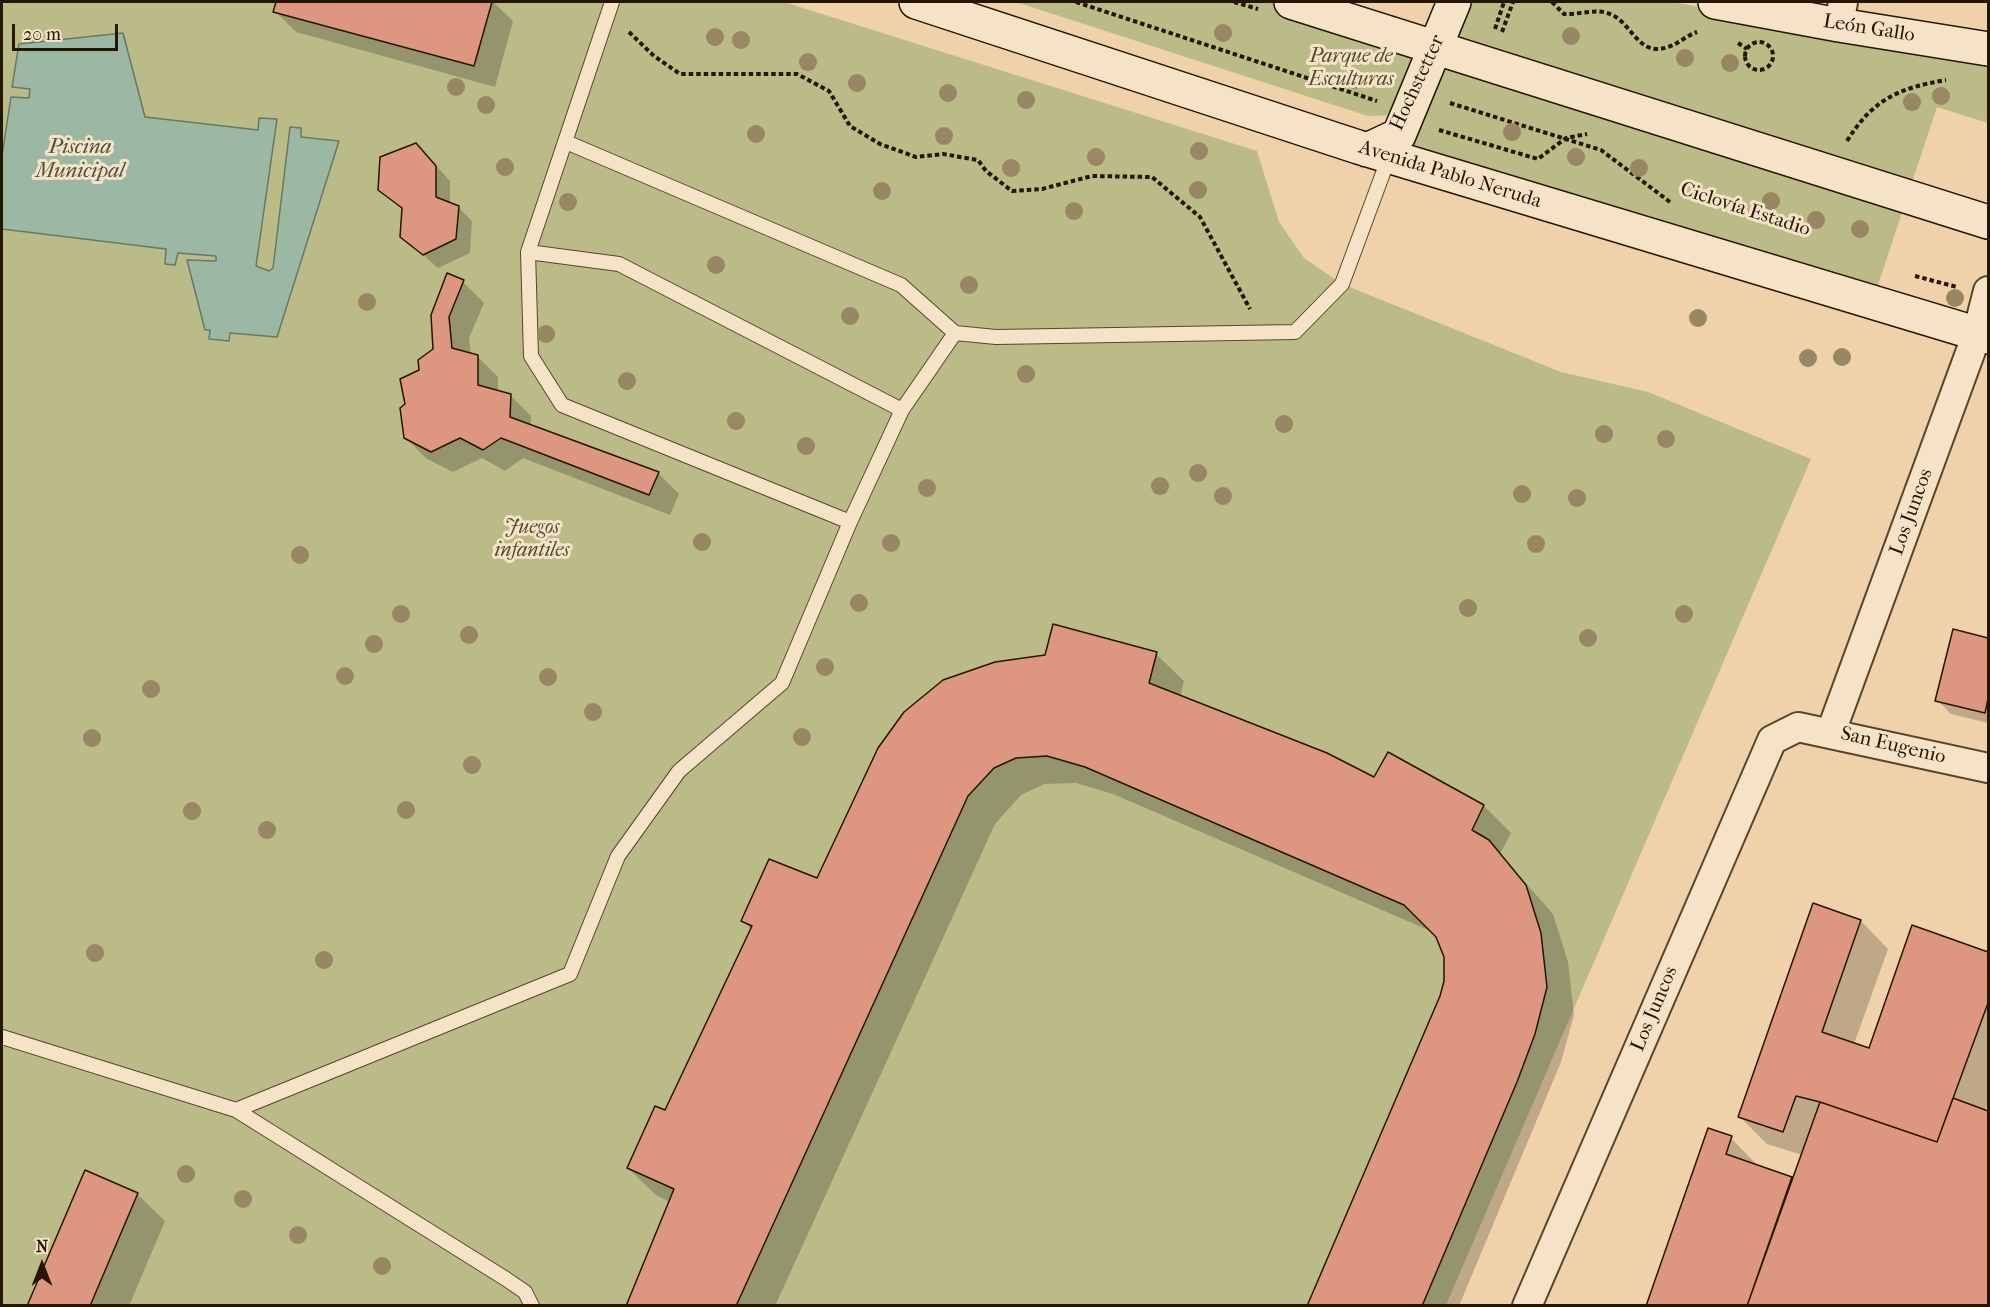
<!DOCTYPE html>
<meta charset="utf-8">
<style>
body{margin:0}
#map{position:relative;width:1990px;height:1307px;overflow:hidden;background:#efd2a9;font-family:"IM FELL French Canon",serif}
canvas{display:block}
.frame{position:absolute;inset:0;border:3px solid #251602;pointer-events:none}
.north{position:absolute;left:12px;top:1235px;width:60px;height:60px;-webkit-text-stroke:4px #f5e2c7;paint-order:stroke;rotate:0deg;font-size:16px;font-weight:700;line-height:24px;text-align:center;color:#251602}
.north::after{content:'';display:block;margin:auto;width:21px;height:27px;background:#251602;clip-path:polygon(50% 0,100% 100%,50% 72%,0 100%)}
.scale{position:absolute;left:12px;top:24px;width:106px;height:27px;box-sizing:border-box;border:3px solid #251602;border-top:0;padding-left:8px;font-size:18px;line-height:21px;white-space:nowrap;color:#251602;-webkit-text-stroke:4px #f5e2c7;paint-order:stroke}
</style>
<div id="map">
<canvas width="1990" height="1307"></canvas>
<div class="frame"></div>
<div class="north">N</div>
<div class="scale">20 m</div>
</div>
<script>
const context = document.querySelector('canvas').getContext('2d');
context.lineJoin = 'round';
function paint(path, color) { context.fillStyle = color; context.fill(path, 'evenodd'); }
function trace(path, color, width, dash) { context.strokeStyle = color; context.lineWidth = width; context.lineCap = dash ? 'butt' : 'round'; context.setLineDash(dash || []); context.stroke(path); }
function drawText(font, color, halo, rows, align = 'center') {
  context.font = font + ' "IM FELL French Canon",serif'; context.lineWidth = 6; context.setLineDash([]); context.textBaseline = 'middle'; context.strokeStyle = halo; context.fillStyle = color; for (const [text, x, y, turn = 0] of rows) {
    context.save(); context.translate(x, y); context.rotate((+turn || 0) * Math.PI / 180); context.textAlign = isNaN(turn) ? turn : align; if (halo) context.strokeText(text, 0, 0); context.fillText(text, 0, 0); context.restore();
  }
}
paint(new Path2D(`
 M 2,2 L 784,2 L 1257,151 L 1279,222 L 1304,258 L 1342,284 L 1561,372 L 1648,392 L 1811,459 L 1446,1305 L 2,1306 Z
 M 1016,2 L 1273,2 L 1406,43 L 1417,64 L 1397,115 L 1368,116 Z
 M 1468,2 L 1673,2 L 1838,33 L 1988,57 L 1988,123 L 1937,107 L 1875,294 L 1401,152 Z`), '#babb87');
const water = new Path2D(`
 M 123,33 L 145,117 L 258,130 L 259,118 L 277,119 L 256,266 L 269,271 L 273,268 L 290,127 L 301,128 L 301,137 L 339,141 L 277,337 L 230,333 L 229,341 L 209,339 L 210,330 L 205,330 L 187,260 L 216,261 L 216,256 L 178,253 L 175,265 L 165,264 L 166,249 L 2,229 L 2,156 L 11,97 L 29,98 L 30,89 L 12,87 L 19,44 Z`);
paint(water, '#9ab8a4');
trace(water, '#6b7763', 1.5);
paint(new Path2D(`
 M 278,2 L 493,2 L 513,21 L 495,87 L 296,32 L 275,11 Z
 M 430,159 L 450,181 L 450,204 L 458,207 L 472,221 L 470,253 L 438,268 L 402,236 L 404,211 L 380,190 Z
 M 463,282 L 484,303 L 469,338 L 471,355 L 477,356 L 498,377 L 498,392 L 510,395 L 531,416 L 531,426 L 658,473 L 679,494 L 670,515 L 523,458 L 505,471 L 482,458 L 453,472 L 427,459 L 405,437 L 406,405 L 434,350 Z
 M 1954,631 L 1988,640 L 1988,723 L 1951,714 L 1937,700 Z
 M 1156,654 L 1184,681 L 1180,697 L 1375,779 L 1484,806 L 1511,833 L 1500,854 L 1553,914 L 1568,962 L 1574,1015 L 1561,1062 L 1459,1306 L 1309,1306 L 1442,997 L 1445,981 L 1445,957 L 1438,937 L 1433,932 L 1113,794 L 1076,783 L 1044,784 L 1021,795 L 995,824 L 775,1306 L 628,1306 L 670,1202 L 656,1195 L 628,1168 L 666,1112 L 752,930 L 743,921 L 818,880 Z
 M 1814,905 L 1861,921 L 1888,949 L 1854,1044 L 1870,1050 L 1913,927 L 1988,954 L 1988,1102 L 1985,1111 L 1988,1112 L 1988,1306 L 1647,1306 L 1731,1138 L 1758,1166 L 1793,1179 L 1802,1155 L 1767,1144 L 1739,1116 Z
 M 137,1194 L 165,1221 L 129,1306 L 28,1306 Z`), '#0003');
const building = new Path2D(`
 M 276,2 L 492,2 L 474,66 L 273,12 Z
 M 416,143 L 436,166 L 436,197 L 459,206 L 456,239 L 423,255 L 400,237 L 402,208 L 378,190 L 380,157 Z
 M 447,273 L 464,280 L 449,317 L 452,348 L 478,355 L 478,385 L 511,394 L 510,417 L 659,472 L 649,495 L 501,438 L 483,450 L 460,438 L 431,452 L 404,438 L 400,408 L 405,404 L 400,379 L 419,370 L 418,360 L 433,349 L 431,315 Z
 M 1053,624 L 1157,652 L 1149,683 L 1327,753 L 1374,777 L 1388,752 L 1484,805 L 1472,830 L 1489,840 L 1526,885 L 1541,933 L 1547,987 L 1535,1034 L 1517,1082 L 1422,1306 L 1307,1306 L 1440,996 L 1444,981 L 1444,957 L 1436,937 L 1404,905 L 1085,767 L 1047,756 L 1016,758 L 994,768 L 968,796 L 736,1306 L 626,1306 L 674,1189 L 627,1168 L 655,1106 L 665,1110 L 752,926 L 741,921 L 769,859 L 817,878 L 878,748 L 904,712 L 943,680 L 995,662 L 1045,655 Z
 M 1953,629 L 1988,638 L 1988,699 L 1985,713 L 1935,701 Z
 M 1813,903 L 1861,920 L 1822,1032 L 1869,1048 L 1912,925 L 1988,952 L 1988,1003 L 1937,1142 L 1820,1102 L 1796,1096 L 1783,1132 L 1738,1117 Z
 M 1953,1098 L 1988,1111 L 1988,1306 L 1747,1306 L 1820,1102 L 1937,1142 Z
 M 1708,1128 L 1732,1136 L 1726,1154 L 1792,1177 L 1747,1306 L 1646,1306 Z
 M 85,1170 L 138,1193 L 90,1306 L 27,1306 Z`);
paint(building, '#dd9680');
trace(building, '#251602', 1.5);
const lane = new Path2D(`
 M 612,2 L 528,252 L 531,356 L 562,405 L 850,522
 M 566,142 L 901,285 L 955,333
 M 528,252 L 619,264 L 902,410
 M 2,1037 L 236,1110 L 570,974 L 618,856 L 679,771 L 782,683 L 850,522 L 902,410 L 955,333 L 996,337 L 1295,332 L 1342,284 L 1389,157
 M 236,1110 L 506,1279 L 525,1292 L 532,1306`);
const street = new Path2D(`
 M 1839,25 L 1843,2
 M 1831,732 L 1977,334 L 1988,291
 M 1527,1306 L 1772,740 L 1798,727 L 1988,768`);
const secondary = new Path2D(`
 M 916,2 L 1358,147 L 1988,337
 M 1291,2 L 1988,222
 M 1715,2 L 1839,25 L 1988,49
 M 1367,150 L 1399,135 L 1454,2`);
trace(lane, '#58452c', 16);
trace(street, '#58452c', 32);
trace(secondary, '#251602', 36);
trace(new Path2D(`
 M 1076,2 L 1377,101
 M 1234,2 L 1258,9
 M 1552,2 L 1564,14 C 1578,15 1597,8 1610,14 C 1632,22 1638,58 1668,47 C 1678,44 1686,36 1697,32
 M 1495,29 L 1504,2
 M 629,32 L 654,56 L 680,74 L 797,74 L 829,91 L 850,126 L 880,144 L 916,157 L 943,154 L 978,160 L 986,171 L 1012,191 L 1042,189 L 1092,176 L 1152,177 L 1200,217 L 1250,309
 M 1502,32 L 1513,2
 M1745 56a14 14 0 1 1 28 0a14 14 0 1 1-28 0Z
 M 1738,43 L 1747,49
 M 1450,103 L 1601,150 L 1670,202
 M 1439,130 L 1538,159 L 1566,138 L 1587,134
 M 1847,141 C 1873,99 1899,88 1946,80
 M 1915,276 L 1957,287`), '#251602', 4, [4.5, 3]);
trace(lane, '#f5e2c7', 14);
trace(street, '#f5e2c7', 28);
trace(secondary, '#f5e2c7', 33);
context.fillStyle = '#998663';
for (const [x, y] of [
 [1223,33],
 [1571,36],
 [715,37],
 [741,40],
 [1685,58],
 [808,62],
 [1730,63],
 [1355,80],
 [857,83],
 [456,87],
 [948,93],
 [1941,96],
 [1026,100],
 [1912,102],
 [486,105],
 [1512,132],
 [756,134],
 [944,136],
 [1199,151],
 [1096,157],
 [1576,157],
 [505,167],
 [1011,168],
 [1639,168],
 [1198,190],
 [882,191],
 [1771,201],
 [568,202],
 [1074,211],
 [1816,220],
 [1860,229],
 [716,265],
 [969,285],
 [1955,298],
 [367,302],
 [850,316],
 [1698,318],
 [546,334],
 [1842,357],
 [1808,358],
 [1026,374],
 [627,381],
 [736,421],
 [1284,424],
 [1604,434],
 [1666,439],
 [806,446],
 [1198,473],
 [1160,486],
 [927,488],
 [1522,494],
 [1223,496],
 [1577,498],
 [702,542],
 [891,543],
 [1536,544],
 [300,555],
 [859,603],
 [1468,608],
 [401,614],
 [1684,614],
 [469,635],
 [1588,638],
 [374,644],
 [825,667],
 [345,676],
 [548,677],
 [151,689],
 [593,712],
 [802,737],
 [92,738],
 [472,765],
 [406,810],
 [192,811],
 [267,830],
 [95,953],
 [324,960],
 [186,1174],
 [243,1199],
 [298,1235],
 [382,1266]
]) { context.beginPath(); context.arc(x, y, 9, 0, 2 * Math.PI); context.fill(); }
drawText('20px', '#251602', '#f5e2c7', [
 ["León Gallo",1869,29,9],
 ["Hochstetter",1418,83,-65],
 ["Avenida Pablo Neruda",1450,175,17],
 ["Ciclovía Estadio",1745,210,18],
 ["Los Juncos",1912,512,-70],
 ["San Eugenio",1893,746,13],
 ["Los Juncos",1655,1009,-67]
]);
drawText('italic 20px', '#52482a', '#f5e2c7', [
 ["Parque de",1351,57],
 ["Esculturas",1351,80],
 ["Juegos",532,528],
 ["infantiles",532,551]
]);
drawText('italic 21px', '#4e4f3b', '#f5e2c7', [
 ["Piscina",80,148],
 ["Municipal",80,172]
]);
</script>
